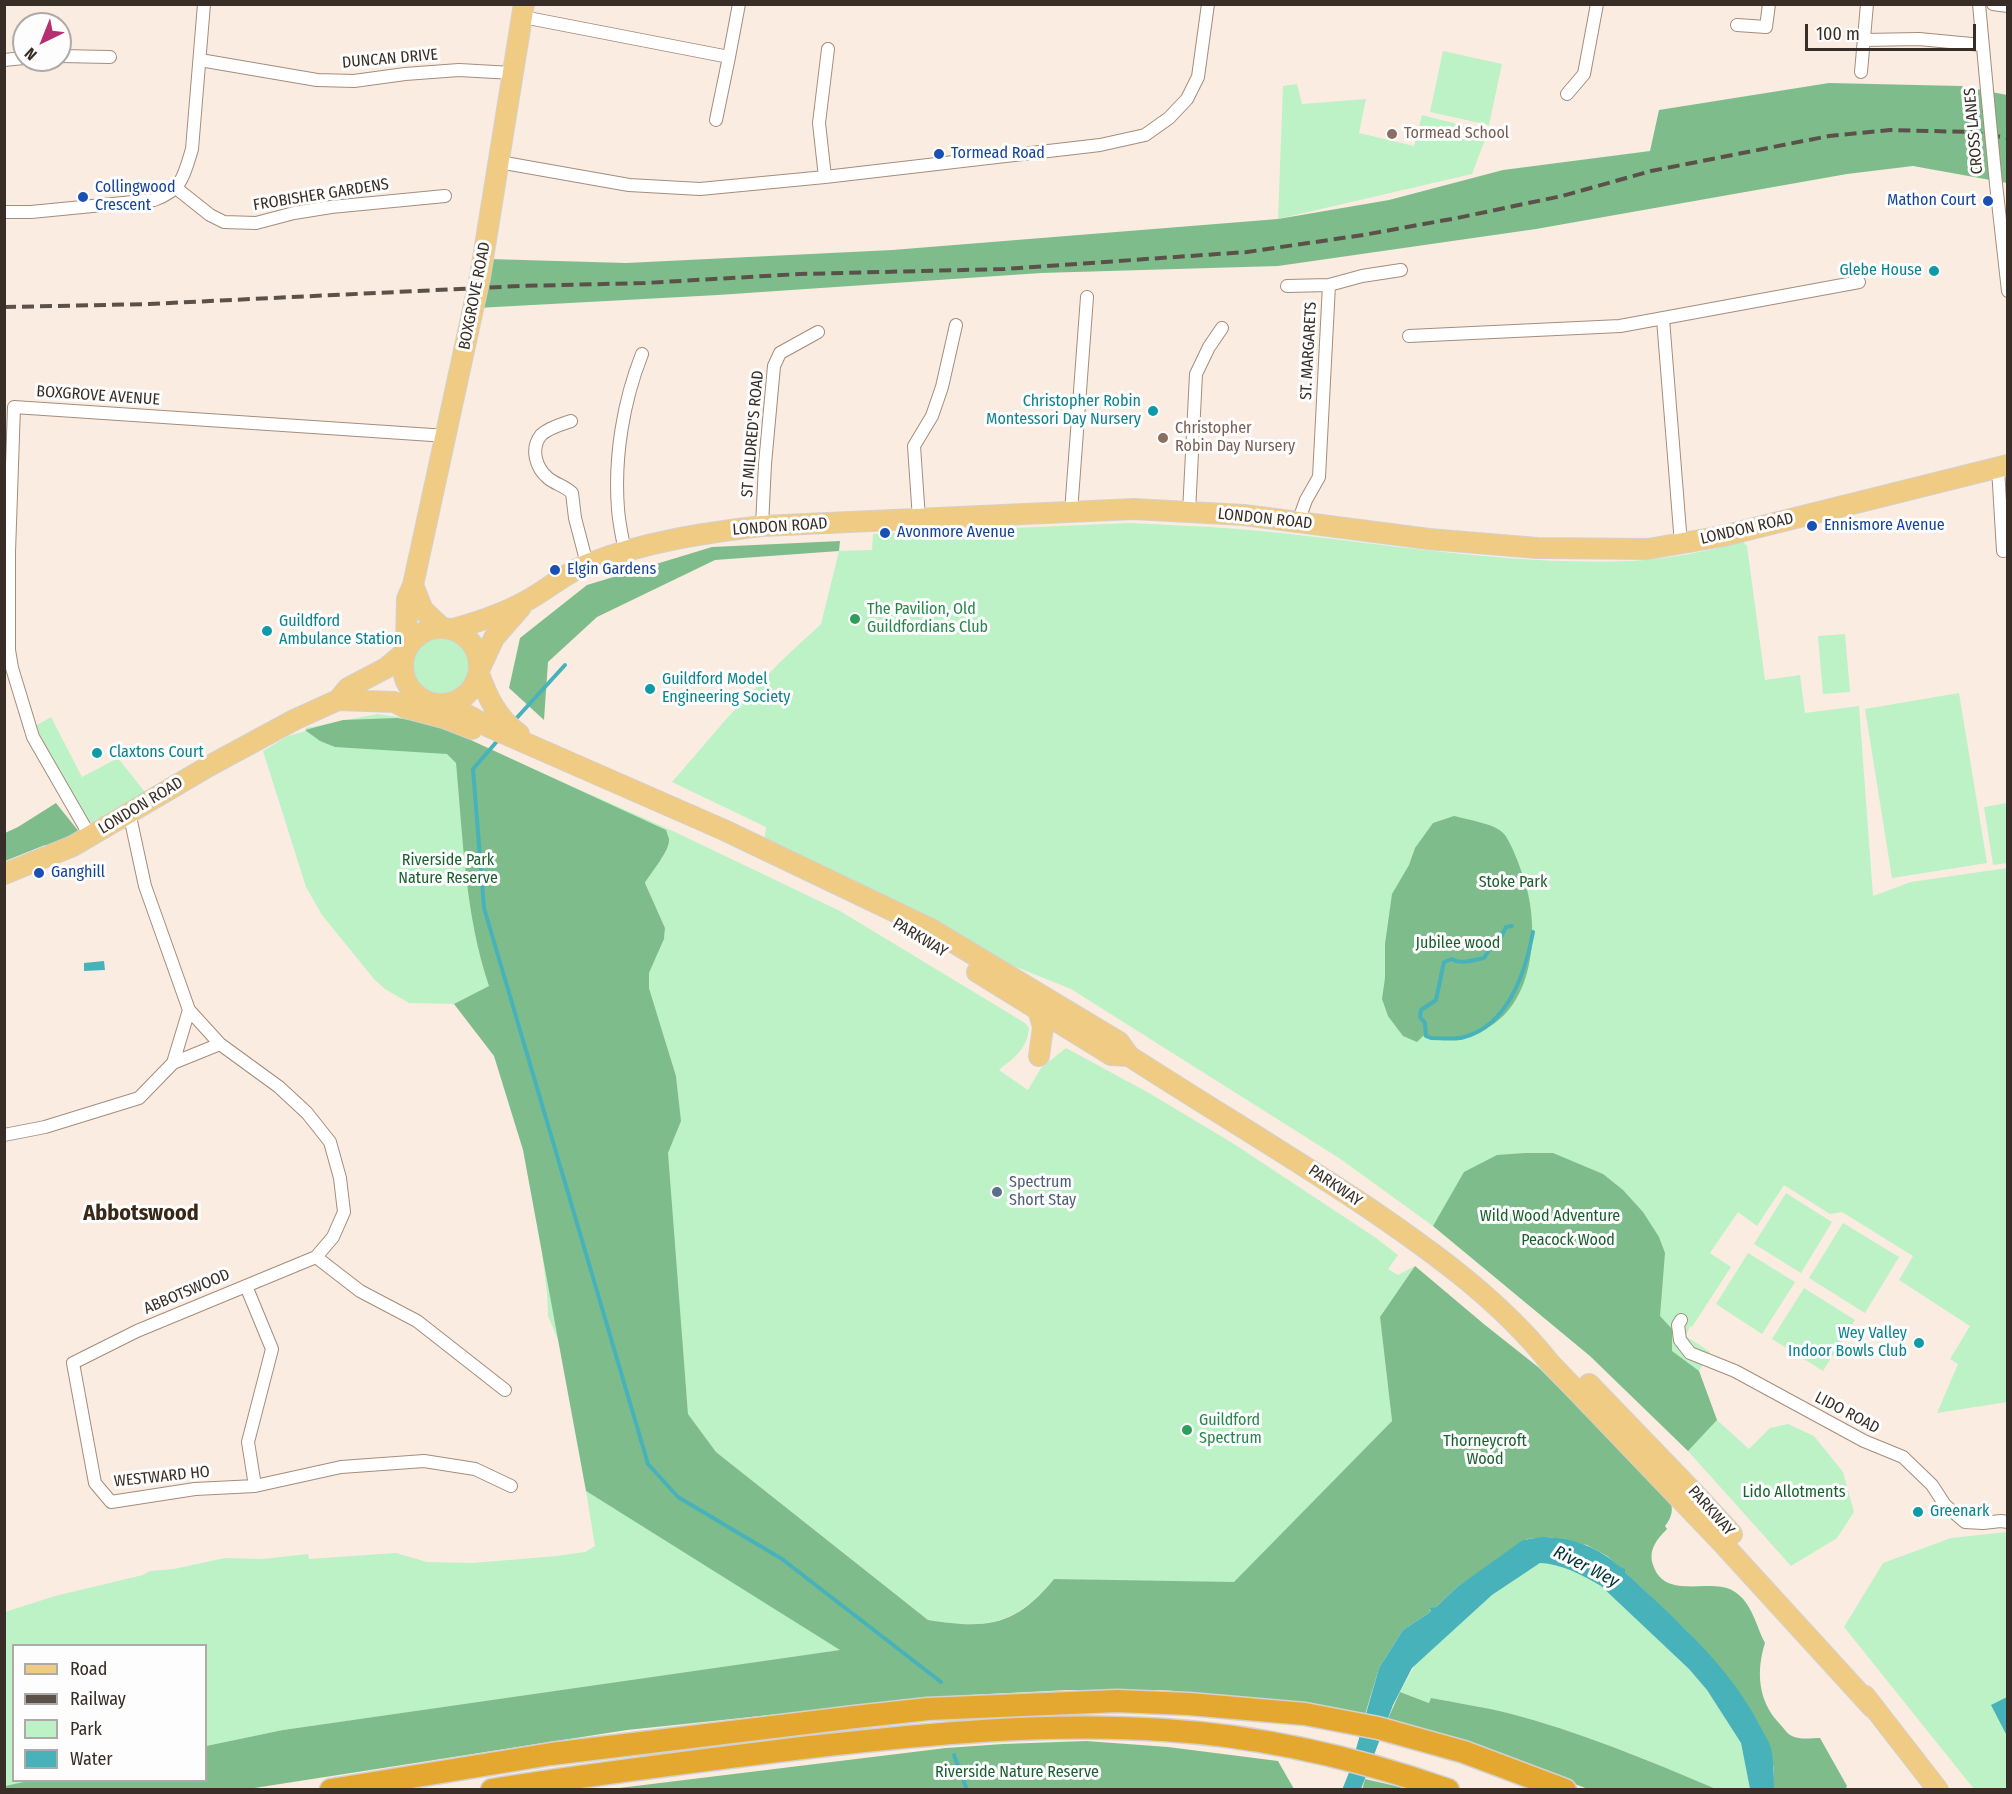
<!DOCTYPE html>
<style>
body{margin:0}
#map{position:relative;width:2012px;height:1794px;overflow:hidden;background:#fbece1;font-family:"Fira Sans Condensed",sans-serif}
canvas{display:block}
.frame{position:absolute;inset:0;border:6px solid #382e27;pointer-events:none}
.legend{position:absolute;left:12px;top:1644px;width:195px;height:138px;box-sizing:border-box;background:#fcfdfc;border:2px solid #aeaaa7;margin:0;padding:8px 10px;list-style:none;font-size:18px;color:#382e27}
.legend li{display:flex;align-items:center;gap:12px;height:30px}
.legend b{width:30px;border:2px solid #aeaaa7}
.north{position:absolute;left:12px;top:12px;width:60px;height:60px;box-sizing:border-box;background:#fcfdfc;border:2px solid #aeaaa7;border-radius:50%;rotate:223deg;font-size:16px;font-weight:700;line-height:24px;text-align:center;color:#382e27}
.north::after{content:'';display:block;margin:auto;width:21px;height:27px;background:#b62f71;clip-path:polygon(50% 0,100% 100%,50% 72%,0 100%)}
.scale{position:absolute;left:1805px;top:24px;width:171px;height:27px;box-sizing:border-box;border:3px solid #382e27;border-top:0;padding-left:8px;font-size:18px;line-height:21px;white-space:nowrap;color:#382e27;-webkit-text-stroke:4px #fcfdfc;paint-order:stroke}
</style>
<div id="map">
<canvas width="2012" height="1794"></canvas>
<div class="frame"></div>
<ul class="legend">
<li><b style="height:8px;background:#efcb83"></b>Road</li>
<li><b style="height:8px;background:#5c5149"></b>Railway</li>
<li><b style="height:16px;background:#bcf2c6"></b>Park</li>
<li><b style="height:16px;background:#48b2ba"></b>Water</li>
</ul>
<div class="north">N</div>
<div class="scale">100 m</div>
</div>
<script>
const context = document.querySelector('canvas').getContext('2d');
context.lineJoin = 'round';
function paint(path, color) { context.fillStyle = color; context.fill(path, 'evenodd'); }
function trace(path, color, width, dash) { context.strokeStyle = color; context.lineWidth = width; context.lineCap = dash ? 'butt' : 'round'; context.setLineDash(dash || []); context.stroke(path); }
function drawText(font, color, halo, rows, align = 'center') {
  context.font = font + ' "Fira Sans Condensed",sans-serif'; context.lineWidth = 6; context.setLineDash([]); context.textBaseline = 'middle'; context.strokeStyle = halo; context.fillStyle = color; for (const [text, x, y, turn = 0] of rows) {
    context.save(); context.translate(x, y); context.rotate((+turn || 0) * Math.PI / 180); context.textAlign = isNaN(turn) ? turn : align; if (halo) context.strokeText(text, 0, 0); context.fillText(text, 0, 0); context.restore();
  }
}
paint(new Path2D(`
 M 1443,51 L 1502,64 L 1489,125 L 1430,112 Z
 M 1297,84 L 1302,104 L 1366,99 L 1359,133 L 1414,146 L 1422,115 L 1488,132 L 1472,174 L 1278,219 L 1283,86 Z
 M 1129,523 C 1165,525 1201,526 1238,529 C 1368,540 1499,566 1631,561 C 1669,559 1706,551 1743,542 L 1747,546 L 1765,680 L 1800,675 L 1805,713 L 1859,706 L 1873,896 L 1911,882 L 2007,868 L 2007,1402 L 1937,1413 L 1958,1364 L 1950,1359 L 1970,1326 L 1899,1280 L 1913,1256 L 1842,1212 L 1830,1214 L 1784,1185 L 1757,1226 L 1738,1212 L 1710,1253 L 1731,1267 L 1692,1327 L 1690,1326 L 1686,1336 L 1710,1352 L 1699,1371 L 1717,1420 L 1749,1449 L 1770,1428 L 1788,1424 L 1814,1436 L 1843,1472 L 1854,1512 L 1837,1538 L 1791,1566 L 1688,1451 L 1590,1356 L 1433,1226 L 1339,1158 L 1071,989 L 974,950 L 764,842 L 766,827 L 672,782 L 728,717 L 780,662 L 821,624 L 839,551 L 872,550 L 873,534 Z
 M 1845,634 L 1850,692 L 1823,694 L 1818,636 Z
 M409 669a31 31 0 1 1 62 0a31 31 0 1 1-62 0Z
 M 1959,693 L 1987,863 L 1892,878 L 1865,709 Z
 M 377,714 L 413,719 L 443,729 L 675,832 L 840,911 L 1025,1023 L 1029,1028 C 1027,1049 1015,1057 999,1070 L 1028,1090 L 1041,1068 L 1066,1048 L 1149,1093 L 1234,1144 L 1376,1238 L 1398,1255 L 1388,1269 L 1398,1275 L 1415,1266 L 1380,1317 L 1392,1421 L 1262,1554 L 1313,1529 L 1336,1525 L 1385,1527 L 1481,1484 C 1469,1458 1461,1416 1465,1388 C 1469,1366 1477,1346 1485,1325 L 1538,1367 L 1669,1498 C 1674,1509 1672,1517 1665,1526 L 1667,1529 C 1657,1539 1648,1550 1653,1565 C 1665,1602 1711,1577 1735,1592 C 1752,1603 1756,1626 1765,1643 L 1739,1692 L 1720,1668 L 1687,1631 L 1625,1572 L 1624,1570 L 1607,1556 L 1587,1545 L 1550,1537 L 1527,1539 L 1457,1587 L 1436,1607 L 1429,1608 L 1431,1611 L 1429,1613 L 1403,1630 L 1379,1668 L 1364,1718 L 1356,1716 L 1358,1706 L 1360,1678 L 1350,1676 L 1267,1672 L 1231,1676 L 1086,1669 L 1051,1673 L 979,1674 L 891,1679 L 675,1524 L 596,1461 L 592,1441 L 583,1412 L 581,1397 L 570,1363 L 571,1353 L 558,1340 L 548,1316 L 547,1294 L 542,1252 L 545,1227 L 536,1196 L 527,1127 L 516,1103 L 507,1066 L 510,1061 L 527,1048 L 510,1033 L 509,1023 L 513,1001 L 498,998 L 495,993 L 482,993 L 465,1006 L 458,1002 L 454,1004 L 409,1003 L 385,989 L 374,979 L 322,915 L 306,887 L 263,751 L 288,736 L 306,731 L 306,728 ZM 649,875 L 645,883 L 665,928 L 664,939 L 649,973 L 649,988 L 676,1076 L 680,1114 L 653,1021 L 638,980 C 631,976 632,975 628,969 C 626,965 620,964 617,961 C 602,946 601,929 604,910 L 601,908 L 602,898 L 608,882 L 626,889 L 623,898 L 625,899 ZM 675,1258 L 688,1414 L 716,1452 L 928,1620 C 986,1629 1015,1626 1054,1579 L 1179,1582 L 1059,1591 L 1005,1664 L 981,1662 L 917,1631 L 862,1588 L 821,1559 L 757,1504 L 737,1482 L 674,1402 L 671,1395 L 671,1371 Z
 M 51,717 L 82,777 L 118,758 L 145,792 L 90,823 L 86,819 L 66,789 L 35,726 Z
 M 2007,803 L 2007,863 L 1993,865 L 1984,807 Z
 M 1786,1193 L 1832,1222 L 1801,1273 L 1754,1244 Z
 M 1843,1223 L 1899,1257 L 1865,1313 L 1809,1278 Z
 M 1748,1253 L 1795,1282 L 1762,1334 L 1716,1304 Z
 M 1804,1288 L 1855,1320 L 1823,1371 L 1772,1339 Z
 M 586,1491 L 841,1650 L 283,1730 L 206,1746 L 206,1646 L 14,1646 L 14,1780 L 33,1781 L 5,1786 L 5,1612 L 55,1596 L 143,1575 L 150,1571 L 174,1569 L 225,1558 L 262,1559 L 308,1554 L 309,1559 L 396,1553 L 427,1562 L 472,1563 L 557,1556 L 585,1552 L 595,1546 Z
 M 2007,1532 L 2007,1789 L 1974,1789 L 1844,1627 L 1883,1563 L 1951,1538 Z
 M 1540,1563 C 1561,1564 1583,1575 1601,1586 L 1689,1669 L 1707,1690 L 1741,1743 L 1750,1789 L 1716,1789 L 1642,1758 L 1582,1736 L 1508,1713 L 1432,1698 L 1430,1703 L 1400,1692 L 1415,1665 L 1492,1595 Z`), '#bcf2c6');
paint(new Path2D(`
 M 1829,83 L 1961,86 L 2007,95 L 2007,183 L 1913,166 L 1847,174 L 1536,229 L 1278,266 L 1041,273 L 718,295 L 477,308 L 489,259 L 626,263 L 892,250 L 1278,219 L 1389,200 L 1503,170 L 1650,151 L 1659,110 Z
 M 840,541 L 839,551 L 715,560 L 597,617 L 548,662 L 544,720 L 509,688 L 520,638 L 587,585 L 712,547 Z
 M 397,718 L 429,723 L 462,736 L 666,830 C 666,830 669,838 669,839 C 670,851 651,872 645,883 L 665,928 L 664,939 L 649,973 L 649,988 L 676,1076 L 681,1121 L 668,1153 L 688,1414 L 716,1452 L 928,1620 C 986,1629 1015,1627 1054,1579 L 1234,1582 L 1392,1421 L 1380,1317 L 1415,1266 L 1485,1325 L 1538,1367 L 1669,1498 C 1674,1509 1672,1517 1665,1526 L 1667,1529 C 1657,1539 1648,1550 1653,1565 C 1665,1602 1711,1576 1735,1592 C 1752,1603 1756,1626 1765,1643 C 1756,1671 1758,1701 1779,1723 C 1783,1727 1787,1734 1792,1736 C 1800,1740 1812,1738 1820,1738 L 1847,1786 L 1845,1790 L 1774,1789 L 1774,1770 L 1770,1746 L 1720,1668 L 1687,1631 L 1624,1571 L 1607,1556 L 1587,1545 L 1550,1537 L 1527,1539 L 1457,1587 L 1436,1607 L 1429,1609 L 1431,1611 L 1429,1613 L 1403,1630 L 1379,1668 L 1364,1718 L 1269,1699 L 1161,1690 L 1067,1690 L 951,1696 L 627,1730 L 248,1789 L 5,1790 L 5,1786 L 33,1780 L 206,1780 L 206,1746 L 283,1730 L 840,1650 L 586,1491 L 523,1150 L 494,1056 L 454,1004 L 489,986 C 465,915 463,837 456,763 L 447,754 L 335,747 L 320,741 L 305,730 L 343,720 Z
 M 56,803 L 80,833 L 54,854 L 45,845 L 5,861 L 5,833 L 18,827 Z
 M 1454,816 C 1466,819 1494,824 1502,832 C 1509,837 1519,864 1522,873 C 1541,923 1537,1007 1481,1031 C 1475,1034 1467,1039 1460,1040 C 1448,1041 1435,1037 1423,1036 L 1417,1042 L 1403,1036 L 1388,1016 L 1382,999 L 1385,978 L 1385,944 L 1392,894 L 1409,865 L 1415,848 L 1433,823 Z
 M 1525,1153 L 1553,1153 L 1603,1174 L 1623,1190 L 1643,1212 L 1659,1237 L 1665,1253 L 1660,1316 L 1672,1329 L 1672,1351 L 1699,1371 L 1717,1420 L 1688,1451 L 1590,1356 L 1433,1226 L 1464,1172 L 1497,1155 Z
 M 1400,1692 L 1429,1703 L 1431,1698 C 1457,1703 1483,1707 1508,1713 C 1580,1732 1648,1760 1716,1789 L 1588,1789 L 1564,1780 L 1386,1723 Z
 M 1086,1741 L 1168,1747 L 1278,1761 L 1294,1789 L 611,1789 L 946,1748 L 1003,1744 Z
 M 1365,1779 L 1409,1789 L 1362,1790 Z`), '#7ebd8b');
paint(new Path2D(`
 M 104,961 L 105,970 L 84,971 L 84,963 Z
 M 1542,1537 C 1565,1537 1587,1543 1606,1556 C 1613,1560 1618,1567 1625,1569 L 1625,1572 C 1675,1619 1730,1666 1761,1728 C 1764,1734 1769,1741 1771,1748 C 1774,1762 1774,1776 1774,1789 L 1750,1789 L 1741,1743 L 1707,1690 L 1689,1669 L 1601,1586 C 1583,1575 1561,1564 1540,1563 L 1492,1595 L 1412,1668 L 1393,1705 L 1361,1789 L 1342,1790 L 1350,1770 L 1379,1668 L 1403,1630 L 1429,1613 L 1431,1611 L 1429,1608 L 1436,1607 L 1457,1587 L 1523,1540 Z
 M 2007,1697 L 2007,1736 L 1991,1705 Z`), '#48b2ba');
trace(new Path2D(`
 M 513,722 L 565,665
 M 499,739 L 473,769 L 484,908 L 648,1464 L 678,1497 L 782,1559 L 941,1682
 M 1512,926 L 1506,927 L 1498,943 L 1490,949 L 1484,958 C 1474,960 1460,965 1452,959 L 1444,962 L 1436,1000 L 1421,1010 L 1420,1017 L 1425,1023 L 1426,1036 L 1431,1038 C 1441,1038 1454,1040 1464,1037 C 1508,1026 1526,971 1533,932
 M 954,1755 L 967,1790`), '#48b2ba', 4);
const street = new Path2D(`
 M 1979,4 L 1988,101
 M 1993,4 L 2008,6
 M 523,17 L 729,57 L 739,4
 M 1737,25 L 1766,27 L 1769,4
 M 1864,40 L 1919,39 L 1982,45
 M 60,56 L 110,57
 M 4,60 L 24,58
 M 200,60 L 317,80 L 354,81 L 405,74 L 459,70 L 513,73
 M 1861,72 L 1867,4
 M 1567,94 L 1584,74 L 1597,4
 M 716,120 L 729,57
 M 499,162 L 629,185 L 700,189 L 825,177 L 1100,145 L 1145,135 L 1169,118 L 1187,99 L 1198,77 L 1208,4
 M 825,177 L 819,123 L 828,49
 M 1996,184 L 2008,291
 M 176,188 L 210,215 L 224,222 L 256,223 L 294,213 L 331,207 L 445,196
 M 4,212 L 31,212 L 154,200 C 182,190 184,176 192,149 L 204,4
 M 1287,286 L 1329,285
 M 1663,319 L 1681,544
 M 1409,336 L 1620,326 L 1859,282
 M 571,421 C 562,424 548,428 541,435 C 530,449 536,468 548,478 C 555,484 565,486 572,493 L 575,518 L 587,564
 M 1998,468 L 2003,551 L 2008,550
 M 1071,512 L 1087,297
 M 1189,512 L 1196,374 L 1209,347 L 1222,328
 M 919,519 L 914,446 L 932,416 L 942,387 L 956,325
 M 1298,522 L 1306,500 L 1319,477 L 1329,285 L 1362,276 L 1401,270
 M 762,526 L 765,464 L 774,366 L 780,353 L 818,332
 M 625,551 C 622,537 619,523 618,509 C 614,458 623,402 642,354
 M 90,836 L 33,737 L 12,668 L 9,650 L 9,552 L 14,407 L 447,436
 M 189,1010 L 220,1044 L 279,1087 L 307,1113 L 330,1142 L 340,1178 L 344,1212 L 333,1237 L 316,1257 L 137,1331 L 73,1363 L 95,1483 L 111,1502 L 195,1489 L 255,1486 L 341,1467 L 424,1461 L 475,1469 L 511,1486
 M 173,1063 L 220,1044
 M 4,1135 L 45,1127 L 139,1098 L 173,1063 L 189,1010 L 145,886 L 129,812
 M 316,1257 L 360,1291 L 417,1321 L 505,1390
 M 246,1286 L 272,1349 L 248,1442 L 255,1486
 M 1681,1320 L 1678,1325 L 1680,1340 L 1690,1353 L 1735,1371 L 1864,1441 L 1903,1457 L 1932,1485 L 1945,1505 L 1965,1522 L 1983,1523 L 2001,1521 L 2008,1522`);
const primary = new Path2D(`
 M 413,585 L 423,610 L 441,627
 M403 666a38 38 0 1 1 76 0a38 38 0 1 1-76 0Z
 M 453,629 C 478,622 503,614 526,601 C 547,590 565,573 588,564 C 643,542 704,533 762,526 L 1134,509 L 1244,515 L 1429,539 L 1537,548 L 1648,549 L 1723,536 L 2008,465
 M 406,649 L 407,599 L 413,585 L 480,277 L 524,4
 M 480,668 L 494,638 L 521,607
 M 479,674 C 488,698 497,718 519,734
 M 338,700 L 394,702 L 406,708 L 444,718 L 472,729
 M 448,704 L 489,727 L 724,830 L 931,929 L 1119,1042 L 1129,1056 C 1208,1107 1289,1155 1367,1207 C 1433,1252 1500,1300 1550,1363 L 1724,1545 L 1872,1707
 M 4,874 L 73,846 L 209,766 L 294,720 L 338,700 L 348,688 L 386,668 L 404,653
 M 977,972 L 1111,1055 L 1129,1056
 M 1038,1010 L 1043,1027 L 1039,1056
 M 1589,1384 L 1697,1496 L 1732,1534
 M 1865,1696 L 1938,1790`);
const highway = new Path2D(`
 M 331,1790 L 551,1754 L 855,1717 L 928,1709 L 1117,1701 L 1189,1704 L 1305,1714 L 1378,1728 L 1464,1752 L 1565,1790
 M 492,1790 C 598,1773 704,1760 810,1747 C 927,1734 1046,1722 1164,1730 C 1260,1736 1357,1758 1448,1790`);
trace(street, '#a48d7b', 14);
trace(primary, '#d3d1cf', 22);
trace(highway, '#d3d1cf', 25);
trace(street, '#fff', 12);
trace(primary, '#efcb83', 20);
trace(highway, '#e4a831', 22);
trace(new Path2D(`
 M 4,307 L 149,304 L 520,286 L 645,283 L 800,274 L 1004,269 L 1247,252 L 1363,235 L 1457,218 L 1562,196 L 1651,171 L 1829,136 L 1890,130 L 1970,132 L 2008,138`), '#5c5149', 4, [12, 6]);
const streetBridge = new Path2D(`
 M 1988,101 L 1996,184`);
trace(streetBridge, '#a48d7b', 14, []);
trace(streetBridge, '#fff', 12);
for (const [x, y, r, color] of [
 [1392,134,6,"#8d6e63"],
 [939,154,6,"#1a4fb4"],
 [83,197,6,"#1a4fb4"],
 [1988,201,6,"#1a4fb4"],
 [1934,271,6,"#0f9aa8"],
 [1153,411,6,"#0f9aa8"],
 [1163,438,6,"#8d6e63"],
 [1812,526,6,"#1a4fb4"],
 [885,533,6,"#1a4fb4"],
 [555,570,6,"#1a4fb4"],
 [855,619,6,"#2e9e5b"],
 [267,631,6,"#0f9aa8"],
 [650,689,6,"#0f9aa8"],
 [97,753,6,"#0f9aa8"],
 [39,873,6,"#1a4fb4"],
 [997,1192,6,"#5c6f8a"],
 [1919,1343,6,"#0f9aa8"],
 [1187,1430,6,"#2e9e5b"],
 [1918,1512,6,"#0f9aa8"]
]) { const dot = new Path2D(); dot.arc(x, y, r, 0, 2 * Math.PI); context.fillStyle = color; context.fill(dot); trace(dot, '#fcfdfc', 2); }
drawText('16px', '#382e27', '#fcfdfc', [
 ["DUNCAN DRIVE",390,59,-5],
 ["CROSS LANES",1974,131,-95],
 ["FROBISHER GARDENS",321,195,-9],
 ["BOXGROVE ROAD",475,296,-79],
 ["ST. MARGARETS",1309,351,-87],
 ["BOXGROVE AVENUE",98,396,4],
 ["ST MILDRED'S ROAD",753,434,-85],
 ["LONDON ROAD",1265,519,6],
 ["LONDON ROAD",780,527,-4],
 ["LONDON ROAD",1747,529,-13],
 ["LONDON ROAD",141,806,-31],
 ["PARKWAY",920,938,31],
 ["PARKWAY",1335,1186,34],
 ["ABBOTSWOOD",187,1292,-23],
 ["LIDO ROAD",1847,1413,28],
 ["WESTWARD HO",162,1477,-6],
 ["PARKWAY",1711,1511,48]
]);
drawText('16px', '#785e54', '#fcfdfc', [
 ["Tormead School",1404,134],
 ["Christopher",1175,429],
 ["Robin Day Nursery",1175,447]
], 'left');
drawText('16px', '#164399', '#fcfdfc', [
 ["Tormead Road",951,154],
 ["Collingwood",95,188],
 ["Crescent",95,206],
 ["Mathon Court",1976,201,"right"],
 ["Ennismore Avenue",1824,526],
 ["Avonmore Avenue",897,533],
 ["Elgin Gardens",567,570],
 ["Ganghill",51,873]
], 'left');
drawText('16px', '#0d838f', '#fcfdfc', [
 ["Glebe House",1922,271,"right"],
 ["Christopher Robin",1141,402,"right"],
 ["Montessori Day Nursery",1141,420,"right"],
 ["Guildford",279,622],
 ["Ambulance Station",279,640],
 ["Guildford Model",662,680],
 ["Engineering Society",662,698],
 ["Claxtons Court",109,753],
 ["Wey Valley",1907,1334,"right"],
 ["Indoor Bowls Club",1907,1352,"right"],
 ["Greenark",1930,1512]
], 'left');
drawText('16px', '#27864d', '#fcfdfc', [
 ["The Pavilion, Old",867,610],
 ["Guildfordians Club",867,628],
 ["Guildford",1199,1421],
 ["Spectrum",1199,1439]
], 'left');
drawText('16px', '#1b5f30', '#fcfdfc', [
 ["Riverside Park",448,861],
 ["Nature Reserve",448,879],
 ["Stoke Park",1513,883],
 ["Jubilee wood",1458,944],
 ["Wild Wood Adventure",1550,1217],
 ["Peacock Wood",1568,1241],
 ["Thorneycroft",1485,1442],
 ["Wood",1485,1460],
 ["Lido Allotments",1794,1493],
 ["Riverside Nature Reserve",1017,1773]
]);
drawText('16px', '#4e5e75', '#fcfdfc', [
 ["Spectrum",1009,1183],
 ["Short Stay",1009,1201]
], 'left');
drawText('italic 18px', '#003135', '#fcfdfc', [
 ["River Wey",1586,1567,27]
]);
drawText('bold 22px', '#392718', '#fcfdfc', [
 ["Abbotswood",141,1214]
]);
</script>
